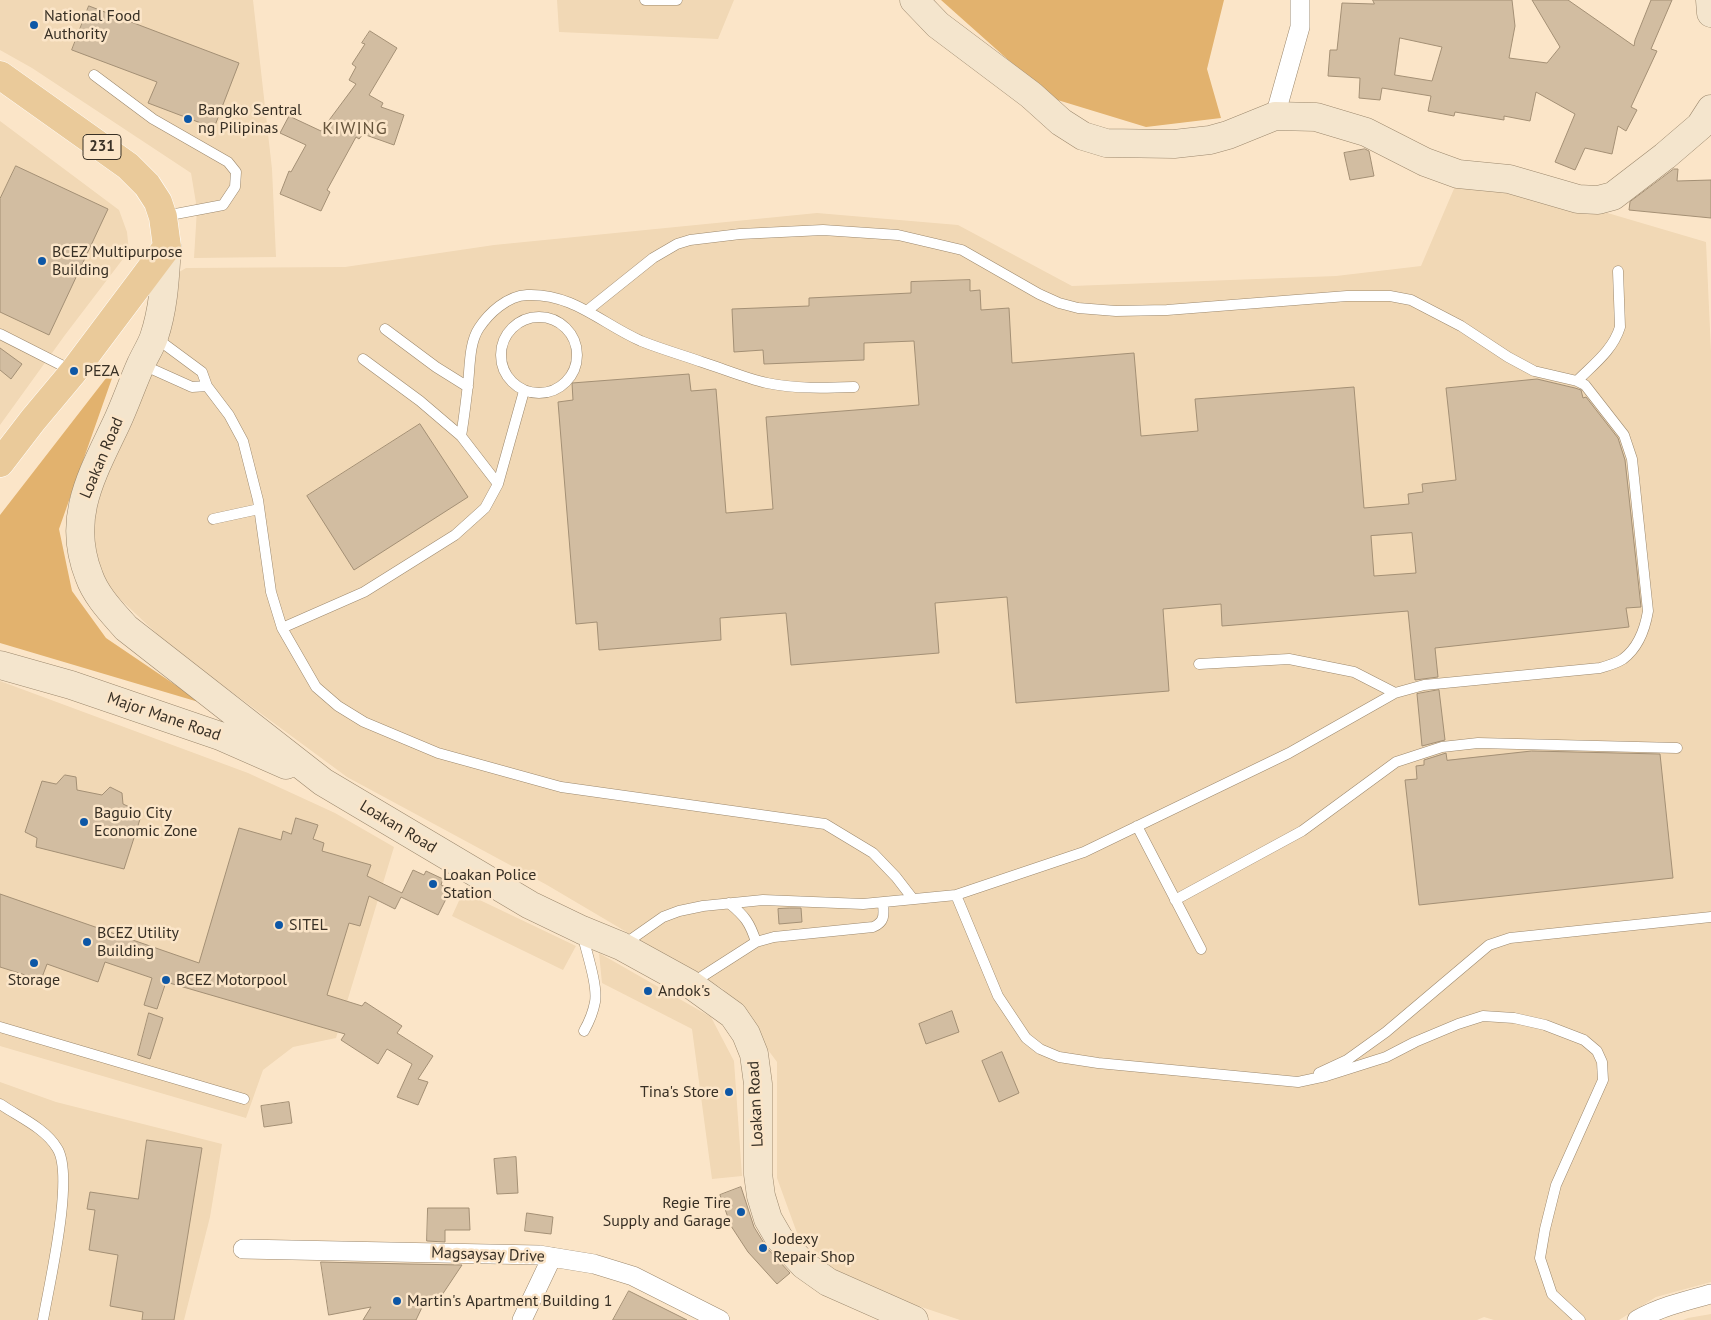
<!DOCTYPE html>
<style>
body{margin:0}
canvas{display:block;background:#fbe5c8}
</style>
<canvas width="1711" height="1320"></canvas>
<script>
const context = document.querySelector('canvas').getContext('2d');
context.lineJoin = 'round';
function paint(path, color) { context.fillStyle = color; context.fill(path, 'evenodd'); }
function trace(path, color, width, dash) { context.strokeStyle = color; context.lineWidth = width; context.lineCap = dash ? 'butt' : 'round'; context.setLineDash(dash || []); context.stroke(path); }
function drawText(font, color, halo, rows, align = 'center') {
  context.font = font + ' "PT Sans",sans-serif'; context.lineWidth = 5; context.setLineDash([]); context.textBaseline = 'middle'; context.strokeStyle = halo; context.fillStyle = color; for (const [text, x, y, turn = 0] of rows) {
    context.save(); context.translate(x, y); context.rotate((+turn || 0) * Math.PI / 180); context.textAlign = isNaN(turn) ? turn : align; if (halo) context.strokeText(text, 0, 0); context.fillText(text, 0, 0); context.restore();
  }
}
paint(new Path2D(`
 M 0,0 L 253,0 L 272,169 L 276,257 L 194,258 L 197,209 L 191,173 L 32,68 L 0,50 Z
 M 557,0 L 734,0 L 718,39 L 559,32 Z
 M 0,121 L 119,210 L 127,232 L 129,251 L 65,335 L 0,425 Z
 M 1456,184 L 1533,191 L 1706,242 L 1711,352 L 1711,1282 L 1656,1297 L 1619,1320 L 1494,1320 L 1484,1317 L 1477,1320 L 960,1320 L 871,1290 L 832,1268 L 797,1233 L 777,1178 L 777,1062 L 723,989 L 547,885 L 347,777 L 172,648 L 103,583 L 90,535 L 100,478 L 174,275 L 186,268 L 345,267 L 494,245 L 817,213 L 958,225 L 1072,286 L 1336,276 L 1421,266 Z
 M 0,681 L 248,773 L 335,813 L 394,847 L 336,1038 L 293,1047 L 263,1070 L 246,1118 L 0,1046 Z
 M 463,892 L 576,946 L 563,970 L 452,916 Z
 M 599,953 L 711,1017 L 734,1061 L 742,1176 L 712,1179 L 692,1029 L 602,983 Z
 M 0,1082 L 56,1102 L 222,1144 L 210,1217 L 184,1320 L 0,1320 Z
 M 1711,1314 L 1711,1320 L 1683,1320 L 1688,1318 Z`), '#f1d8b5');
paint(new Path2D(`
 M 941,0 L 1224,0 L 1207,69 L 1221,118 L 1146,127 L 1051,98 Z
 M 117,364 L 59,529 L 72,591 L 106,638 L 202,703 L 0,643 L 0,515 Z`), '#e2b26e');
const building = new Path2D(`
 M 1373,0 L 1512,0 L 1515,26 L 1509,58 L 1547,63 L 1560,47 L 1532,0 L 1568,0 L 1634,46 L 1635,40 L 1651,0 L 1672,0 L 1651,49 L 1657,51 L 1631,107 L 1637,110 L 1626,131 L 1618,126 L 1612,154 L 1585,148 L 1575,170 L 1555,162 L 1575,114 L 1536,92 L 1530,121 L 1504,116 L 1504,120 L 1455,112 L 1454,116 L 1428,111 L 1431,96 L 1382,88 L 1380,100 L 1359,98 L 1360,78 L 1328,76 L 1330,50 L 1337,50 L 1342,3 L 1374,4 ZM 1400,38 L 1442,47 L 1432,81 L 1395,75 Z
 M 89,6 L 239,63 L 214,128 L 148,103 L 157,82 L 72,50 Z
 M 370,31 L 397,48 L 369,95 L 383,103 L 381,107 L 404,115 L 394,145 L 363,134 L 359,139 L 356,137 L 327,190 L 330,192 L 321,211 L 280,194 L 289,171 L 291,172 L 306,145 L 280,133 L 289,116 L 321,131 L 356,84 L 349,80 L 356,67 L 352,64 L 365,44 L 362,43 Z
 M 1365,149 L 1369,151 L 1374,176 L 1350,180 L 1344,153 Z
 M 16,166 L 108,209 L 49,335 L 0,312 L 0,199 Z
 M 1674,169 L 1678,169 L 1677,181 L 1711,180 L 1711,218 L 1629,210 L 1630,202 Z
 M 970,280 L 970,291 L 980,290 L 981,310 L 1009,308 L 1012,363 L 1134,353 L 1141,436 L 1198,431 L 1195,399 L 1354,387 L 1364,508 L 1409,504 L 1408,494 L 1423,492 L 1422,484 L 1456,480 L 1446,388 L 1537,379 L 1575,388 L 1581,390 L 1583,398 L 1586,397 L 1618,438 L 1625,460 L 1641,607 L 1626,608 L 1629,627 L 1435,648 L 1438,677 L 1415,680 L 1408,611 L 1222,626 L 1221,604 L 1163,609 L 1169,691 L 1016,703 L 1007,597 L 935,603 L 939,653 L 791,665 L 786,613 L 720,618 L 721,640 L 599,650 L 597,622 L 576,624 L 558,402 L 573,400 L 572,383 L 689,374 L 691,391 L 716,389 L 726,513 L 773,509 L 766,417 L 919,405 L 914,341 L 864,343 L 864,360 L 764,364 L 763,350 L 734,352 L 732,309 L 809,306 L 809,298 L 911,293 L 911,282 ZM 1412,533 L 1416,573 L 1374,576 L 1371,536 Z
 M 0,348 L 22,364 L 11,379 L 0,370 Z
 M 420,424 L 468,497 L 354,570 L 307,496 Z
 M 1439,690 L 1445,740 L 1422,746 L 1417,694 Z
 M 1532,751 L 1660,754 L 1673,878 L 1419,905 L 1405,780 L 1417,779 L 1416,766 L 1424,765 L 1424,760 L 1443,754 L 1446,753 L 1447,760 Z
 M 65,775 L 76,777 L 77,790 L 102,795 L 110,787 L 122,793 L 123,804 L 142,813 L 124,869 L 36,847 L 37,838 L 25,832 L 42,781 L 56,784 Z
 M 296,818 L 318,825 L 313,839 L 324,843 L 322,851 L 371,865 L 367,876 L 402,893 L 413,870 L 424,875 L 426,871 L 443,879 L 441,885 L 451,889 L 438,915 L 401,897 L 395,909 L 369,896 L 360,926 L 349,923 L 327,995 L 362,1006 L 365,1002 L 402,1026 L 397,1033 L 433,1056 L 418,1079 L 428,1082 L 418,1105 L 397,1097 L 412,1064 L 387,1049 L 378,1064 L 341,1040 L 345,1034 L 166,982 L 157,1009 L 144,1005 L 152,978 L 105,962 L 98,982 L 47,964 L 41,980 L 0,967 L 0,894 L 199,963 L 239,828 L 281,840 L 283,831 L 291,834 Z
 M 790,908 L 801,908 L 802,922 L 779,924 L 778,909 Z
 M 952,1011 L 959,1032 L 926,1044 L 919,1024 Z
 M 149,1013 L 163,1018 L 150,1059 L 138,1055 Z
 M 1002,1052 L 1019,1093 L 999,1102 L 982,1061 Z
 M 289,1102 L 292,1123 L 264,1127 L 261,1106 Z
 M 147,1140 L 202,1148 L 174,1320 L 142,1320 L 143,1312 L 110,1306 L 118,1255 L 89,1250 L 95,1210 L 87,1209 L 90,1192 L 138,1199 Z
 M 516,1157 L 518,1193 L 497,1194 L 494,1159 Z
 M 741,1187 L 754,1227 L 767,1248 L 790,1273 L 777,1284 L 748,1252 L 731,1226 L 720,1195 Z
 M 428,1208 L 469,1208 L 470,1230 L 445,1230 L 445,1242 L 427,1241 Z
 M 527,1213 L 553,1217 L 551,1234 L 525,1231 Z
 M 321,1262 L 410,1264 L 462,1265 L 436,1304 L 426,1299 L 416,1320 L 363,1320 L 371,1307 L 329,1315 Z
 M 629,1291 L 687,1320 L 613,1320 Z`);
paint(building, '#d2bda1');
trace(building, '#a49075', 1);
const lane = new Path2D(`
 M 645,0 L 677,0
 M 94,75 L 153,119 L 228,162 L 236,172 L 235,187 L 223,205 L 165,216
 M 588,310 L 653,258 L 677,244 L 690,240 L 740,234 L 823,230 L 898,235 L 962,250 L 1039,294 L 1059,303 L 1078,308 L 1116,311 L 1167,310 L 1347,296 L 1390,296 L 1411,300 L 1461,326 L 1508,357 L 1534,371 L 1577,381 L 1585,385 L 1624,435 L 1632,459 L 1648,611 C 1645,629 1639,647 1623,659 C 1617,663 1607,666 1600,668 L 1424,685 L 1395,693 L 1289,753 L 1084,852 L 956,895 L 863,904 L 763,900 L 703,906 L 679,911 L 663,917 L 623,945
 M501 355a38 38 0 1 1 76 0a38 38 0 1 1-76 0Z
 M 385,329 L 436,367 L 468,387
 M 0,334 L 73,371
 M 156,338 L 202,372 L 207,386 L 229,415 L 243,441 L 258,500 L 271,592 L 282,628 L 316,687 L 338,706 L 364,722 L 438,753 L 561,787 L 825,824 L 873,853 L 896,877 L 913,899
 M 363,359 L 420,401 L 461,436 L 498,484
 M 143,365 L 192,387 L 207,386
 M 1577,381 C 1594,364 1613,350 1620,327 L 1618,271
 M 461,436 C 464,419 466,401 468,384 C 470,367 469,343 479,328 C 489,313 507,296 527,295 C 573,293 602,324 641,341 C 661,349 682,355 702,362 C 724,369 745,378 767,383 C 795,389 826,388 854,387
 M 213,519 L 259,509
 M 282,628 L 364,592 L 455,535 L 485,508 L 498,484 L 524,391
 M 1199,664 L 1289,659 L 1354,672 L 1395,693
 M 1137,826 L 1201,949
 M 956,895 L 998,996 L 1026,1038 L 1040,1049 L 1059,1057 L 1098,1063 L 1298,1082 L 1326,1076 L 1386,1057 L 1415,1042 L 1458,1024 L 1483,1016 L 1514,1018 L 1545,1025 L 1584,1040 L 1597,1051 L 1602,1062 L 1603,1080 L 1556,1185 L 1545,1229 L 1540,1258 L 1552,1294 L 1580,1320
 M 1175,900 L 1302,831 L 1396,762 L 1442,747 L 1478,743 L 1677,748
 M 729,903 C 745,916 750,923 756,942
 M 582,933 C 586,951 598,985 595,1002 C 593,1013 589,1022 584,1031
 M 692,983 L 756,942 L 774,937 L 873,927 C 885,922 884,915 883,903
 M 0,1027 L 244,1099
 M 1319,1073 L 1347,1060 L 1386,1032 L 1489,945 L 1510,938 L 1711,917
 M 0,1104 C 19,1117 45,1128 57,1148 C 75,1175 49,1285 43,1320`);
const street = new Path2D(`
 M 1275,116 L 1300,27 L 1300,0
 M 243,1249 L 539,1255 L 594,1264 L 633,1276 L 720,1320
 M 522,1320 L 552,1257
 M 1637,1320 C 1660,1307 1685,1301 1711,1294`);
const secondary = new Path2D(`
 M 914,0 L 938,25 L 1031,95 L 1061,122 L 1083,136 L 1106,143 L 1174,144 L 1210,140 L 1228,135 L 1275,116 L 1316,117 L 1366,132 L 1425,162 L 1458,174 L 1509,179 L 1578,199 L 1598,200 L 1613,196 L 1665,156 L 1700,126 L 1711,109
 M 1710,0 L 1711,13
 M 167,247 C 165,277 164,307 154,337 C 151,346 145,355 141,364 C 132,384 125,405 116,424 C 92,475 66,518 89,576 C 96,596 112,612 126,628 L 323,782 L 530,905 L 582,930 L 621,946 L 690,984 L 733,1015 L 746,1034 L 754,1054 L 758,1084 L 758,1174 L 761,1196 L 768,1219 L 779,1238 L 804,1265 L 828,1282 L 914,1320
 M 0,665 L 71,685 L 220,736 L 286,765`);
const primary = new Path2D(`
 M 0,75 L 128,166 L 147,185 L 158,202 L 163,217 L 167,247 L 74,371 L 33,420 L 0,463`);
trace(lane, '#9c886d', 11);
trace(street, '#9c886d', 20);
trace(secondary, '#9c886d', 29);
trace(primary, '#fff', 29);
trace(lane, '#fff', 10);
trace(street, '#fff', 19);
trace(secondary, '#f4e5cd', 28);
trace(primary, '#eaca9a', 28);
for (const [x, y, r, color] of [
 [34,25,5,"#0d57a6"],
 [188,119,5,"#0d57a6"],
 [42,261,5,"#0d57a6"],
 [74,371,5,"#0d57a6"],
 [84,822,5,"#0d57a6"],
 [433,884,5,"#0d57a6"],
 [279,925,5,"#0d57a6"],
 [87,942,5,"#0d57a6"],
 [34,963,5,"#0d57a6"],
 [166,980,5,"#0d57a6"],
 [648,991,5,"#0d57a6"],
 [729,1092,5,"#0d57a6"],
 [741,1212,5,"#0d57a6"],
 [763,1248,5,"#0d57a6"],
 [397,1301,5,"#0d57a6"]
]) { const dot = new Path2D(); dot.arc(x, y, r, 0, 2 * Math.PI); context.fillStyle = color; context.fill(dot); trace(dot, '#fbe5c8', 2); }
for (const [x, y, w] of [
 [102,147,38]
]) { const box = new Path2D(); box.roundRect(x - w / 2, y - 12.5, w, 25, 4); context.fillStyle = '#fbe5c8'; context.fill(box); trace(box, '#383025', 1); }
drawText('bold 15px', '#383025', null, [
 ["231",102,147]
]);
drawText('16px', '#383025', '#fbe5c8', [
 ["National Food",44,16],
 ["Authority",44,34],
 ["Bangko Sentral",198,110],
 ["ng Pilipinas",198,128],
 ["BCEZ Multipurpose",52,252],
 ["Building",52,270],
 ["PEZA",84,371],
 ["Baguio City",94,813],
 ["Economic Zone",94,831],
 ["Loakan Police",443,875],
 ["Station",443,893],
 ["SITEL",289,925],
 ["BCEZ Utility",97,933],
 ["Building",97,951],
 ["Storage",34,980,"center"],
 ["BCEZ Motorpool",176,980],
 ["Andok's",658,991],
 ["Tina's Store",719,1092,"right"],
 ["Regie Tire",731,1203,"right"],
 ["Supply and Garage",731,1221,"right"],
 ["Jodexy",773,1239],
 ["Repair Shop",773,1257],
 ["Martin's Apartment Building 1",407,1301]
], 'left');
drawText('16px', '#383025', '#fbe5c8', [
 ["Loakan Road",102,458,-67],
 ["Major Mane Road",164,717,19],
 ["Loakan Road",398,827,31],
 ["Loakan Road",756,1104,-93],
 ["Magsaysay Drive",488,1255,2]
]);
context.letterSpacing = '1px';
drawText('18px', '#66543b', '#fbe5c8', [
 ["KIWING",355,129]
]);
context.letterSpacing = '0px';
</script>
